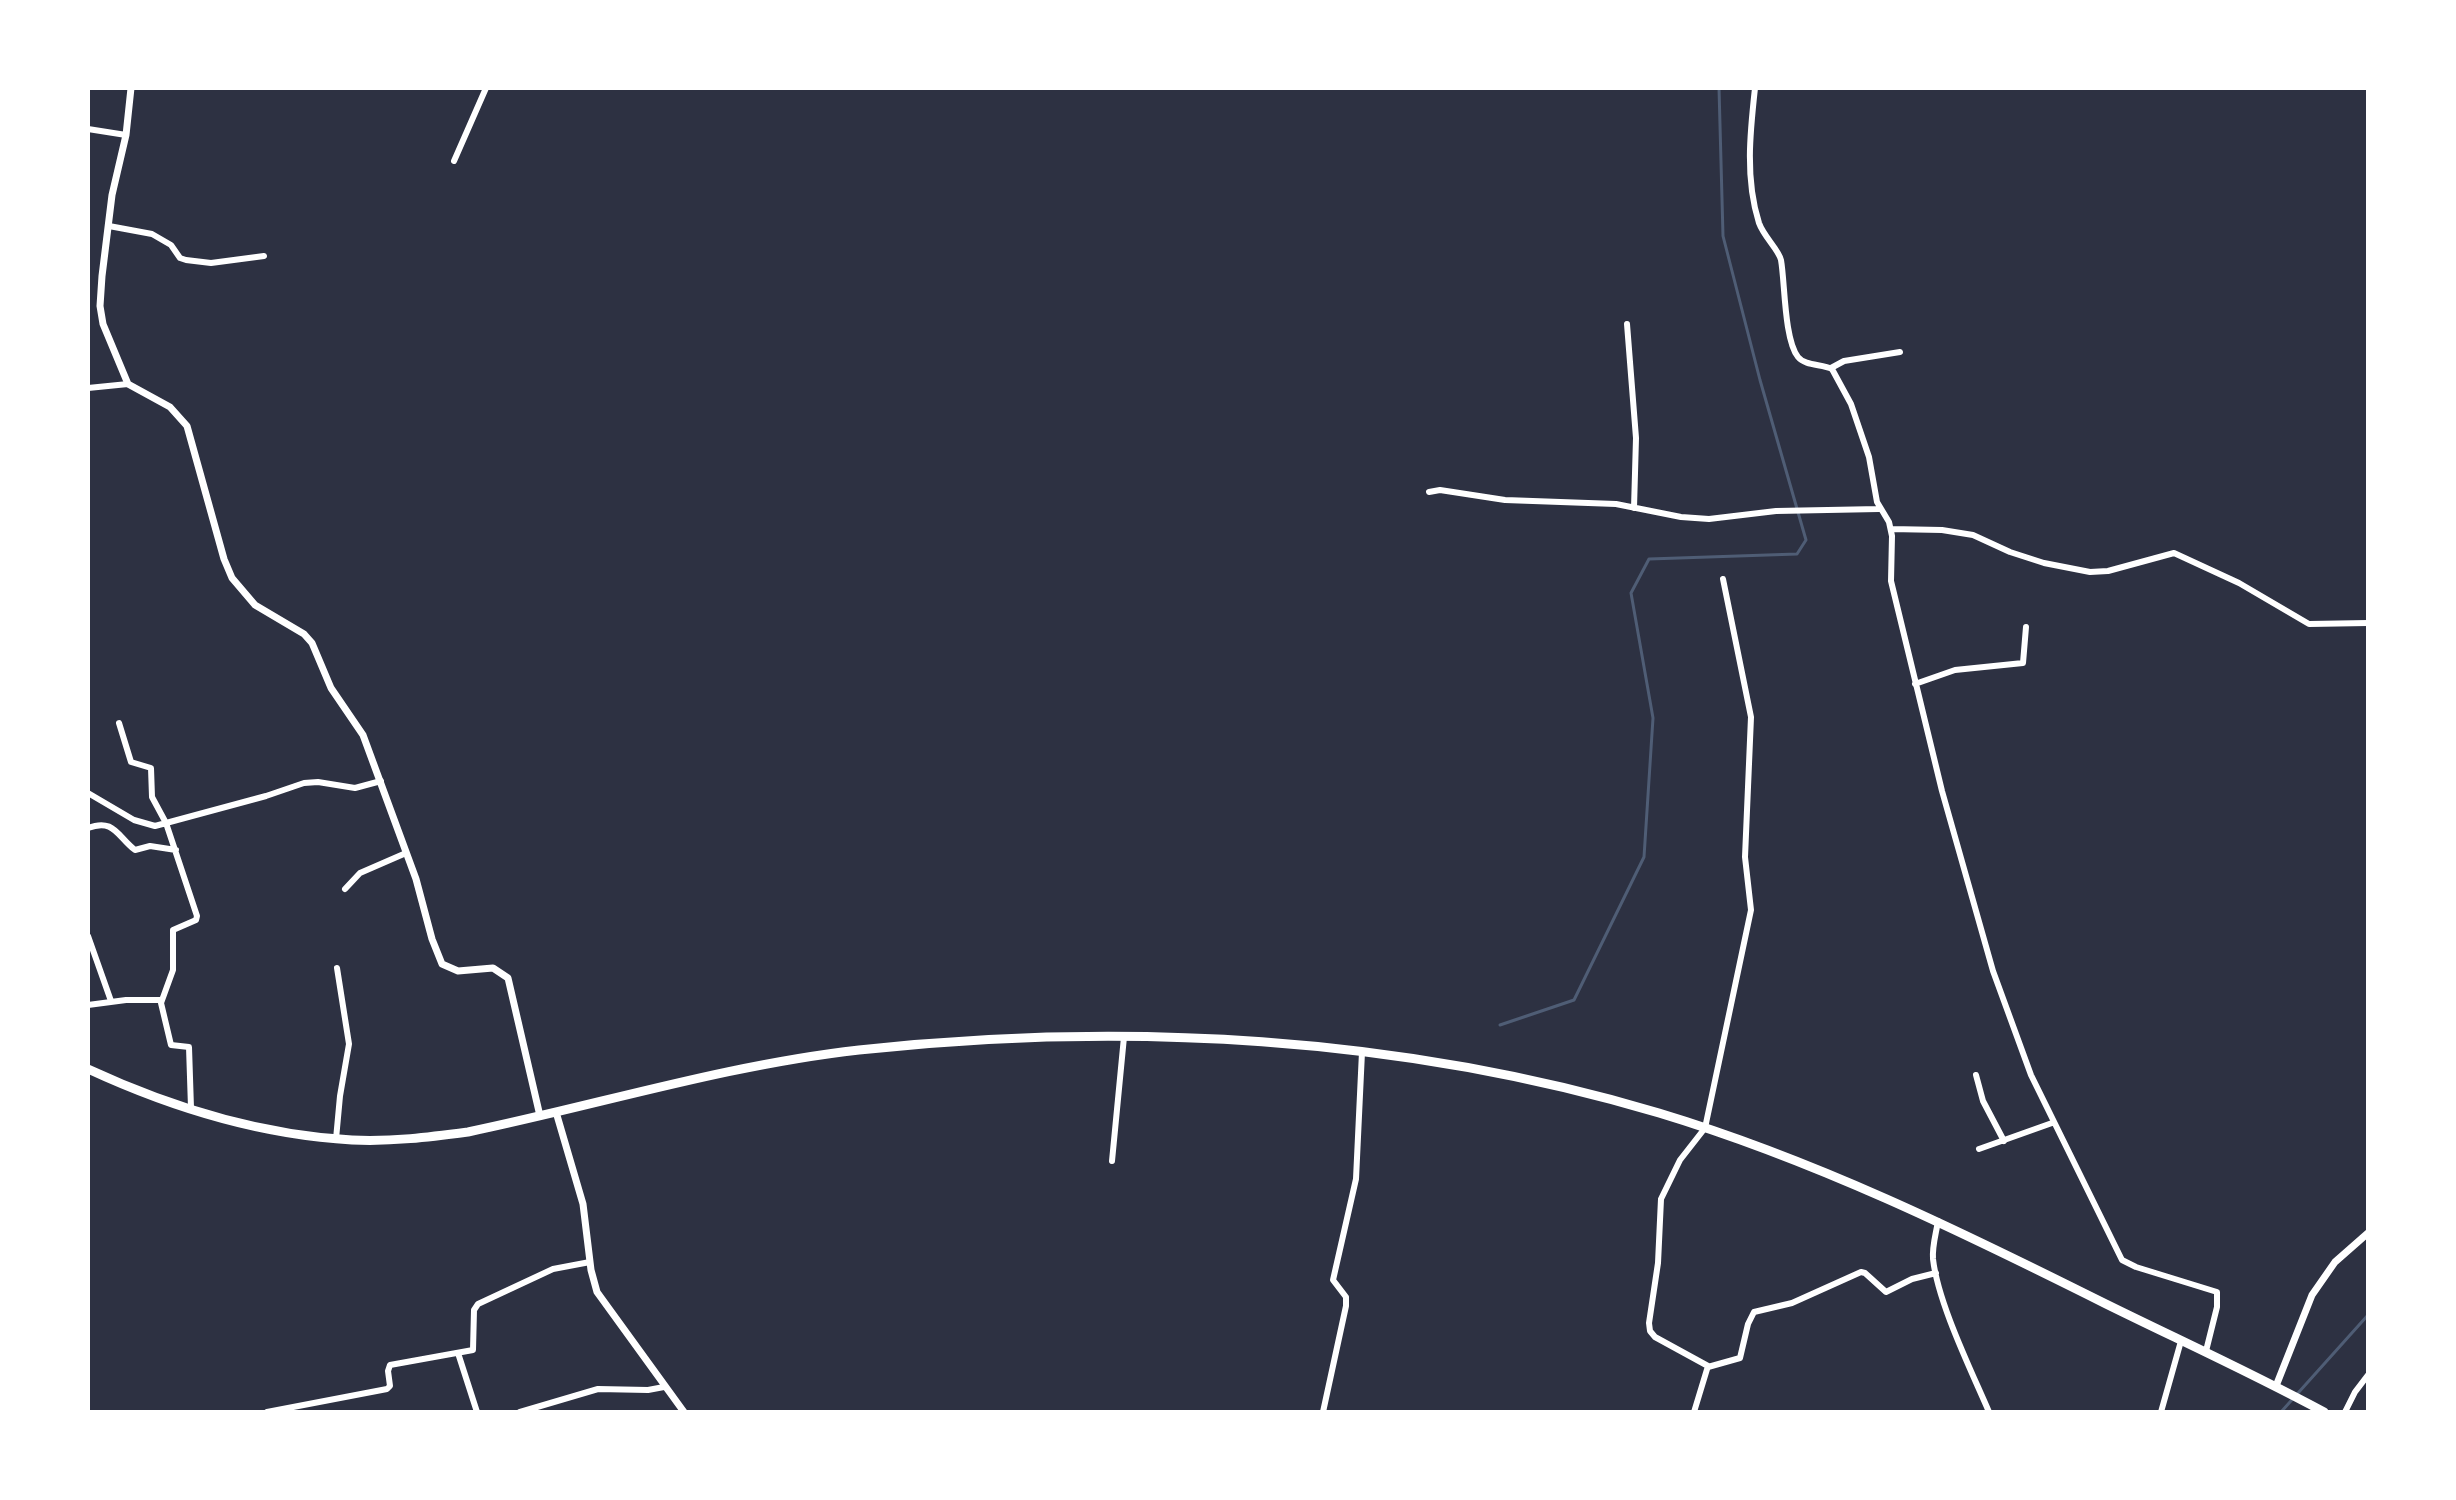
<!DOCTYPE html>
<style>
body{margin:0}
#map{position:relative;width:2456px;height:1500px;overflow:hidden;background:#2d3142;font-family:"Fira Sans",sans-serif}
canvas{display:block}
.frame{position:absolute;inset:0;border:90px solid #fff;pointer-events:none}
</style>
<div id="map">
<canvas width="2456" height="1500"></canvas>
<div class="frame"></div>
</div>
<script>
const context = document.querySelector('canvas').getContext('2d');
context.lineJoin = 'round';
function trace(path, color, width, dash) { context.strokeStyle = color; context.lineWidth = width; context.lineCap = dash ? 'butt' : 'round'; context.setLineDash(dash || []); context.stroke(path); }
trace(new Path2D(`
 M 1500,1025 L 1574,1000 L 1644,857 L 1653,718 L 1631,593 L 1649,559 L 1797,554 L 1806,540 L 1760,380 L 1723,236 L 1719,88
 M 2281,1412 L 2368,1315`), '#4f5d75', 3);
trace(new Path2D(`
 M 1755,88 C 1750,133 1745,179 1759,223 C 1764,237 1779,250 1781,260 C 1785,282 1784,339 1798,357 C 1805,366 1822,364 1832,369 L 1851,404 L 1869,457 L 1877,502 L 1889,522 L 1892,536 L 1891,581 L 1942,791 L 1993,971 L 2031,1075 L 2122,1260 L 2136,1267 L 2217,1292 L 2217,1307 L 2206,1351
 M 88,129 L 126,135
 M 454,161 L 486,88
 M 109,226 L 152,234 L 171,245 L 180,258 L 186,260 L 211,263 L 264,256
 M 1627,324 L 1636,438 L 1634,508
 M 1831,368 L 1844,361 L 1900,352
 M 88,388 L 128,384
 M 1429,492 L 1440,490 L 1505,500 L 1616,504 L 1681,517 L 1709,519 L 1776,511 L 1879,509
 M 1891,529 L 1942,530 L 1973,535 L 2010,552 L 2044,563 L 2090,572 L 2108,571 L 2174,553 L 2239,583 L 2309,624 L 2368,623
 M 1915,684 L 1955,670 L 2023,663 L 2026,627
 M 119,723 L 131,762 L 151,768 L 152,797 L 166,823 L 197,916 L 196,920 L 173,930 L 173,970 L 161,1003 L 171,1045 L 189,1047 L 191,1108
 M 88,793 L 134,820 L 155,826 L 266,796 L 304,783 L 318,782 L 355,788 L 381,781
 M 88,828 C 114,818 117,836 135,850 L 150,846 L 176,850
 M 345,889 L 360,873 L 406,853
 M 88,936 L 111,1001
 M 88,1005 L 126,1000 L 162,1000
 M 1976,1075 L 1983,1101 L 2004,1141
 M 336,1139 L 340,1096 L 349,1044 L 337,968
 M 1979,1149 L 2052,1123
 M 1112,1161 L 1124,1037
 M 1938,1221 C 1936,1234 1932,1246 1933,1259 C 1938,1303 1971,1370 1989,1412
 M 458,1353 L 477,1412
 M 1708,1367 L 1740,1358 L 1748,1324 L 1754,1312 L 1792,1303 L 1861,1272 L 1865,1273 L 1886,1292 L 1912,1279 L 1936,1273
 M 267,1412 L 387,1389 L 390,1386 L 388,1371 L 390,1365 L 473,1350 L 474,1310 L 478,1304 L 553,1269 L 590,1262
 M 520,1412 L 598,1389 L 648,1390 L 664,1387
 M 1323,1412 L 1346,1306 L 1346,1297 L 1333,1280 L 1356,1179 L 1362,1052
 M 1694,1412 L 1708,1366 L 1655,1337 L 1650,1331 L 1649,1323 L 1658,1263 L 1661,1199 L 1680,1160 L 1705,1128 L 1751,910 L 1745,857 L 1751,717 L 1723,579
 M 2161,1412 L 2181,1341
 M 2345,1412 L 2355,1392 L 2368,1375`), '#fff', 6);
trace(new Path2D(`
 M 131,88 L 126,135 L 112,195 L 102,276 L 100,306 L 103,324 L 128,384 L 170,407 L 187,426 L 224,559 L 232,578 L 255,605 L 304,634 L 312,643 L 331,688 L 363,735 L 416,879 L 432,939 L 442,964 L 458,971 L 493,968 L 508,978 L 540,1116
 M 556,1112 L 583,1204 L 591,1270 L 597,1292 L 684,1412
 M 2276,1386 L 2312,1295 L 2335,1262 L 2368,1233`), '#fff', 7);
trace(new Path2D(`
 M 88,1069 C 170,1107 261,1135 352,1140 C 391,1142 430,1137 468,1132 C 598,1105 726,1065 859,1050 C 1125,1021 1401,1036 1659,1113 C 1815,1160 1960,1231 2106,1304 C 2179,1340 2252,1373 2324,1412`), '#fff', 9);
</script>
